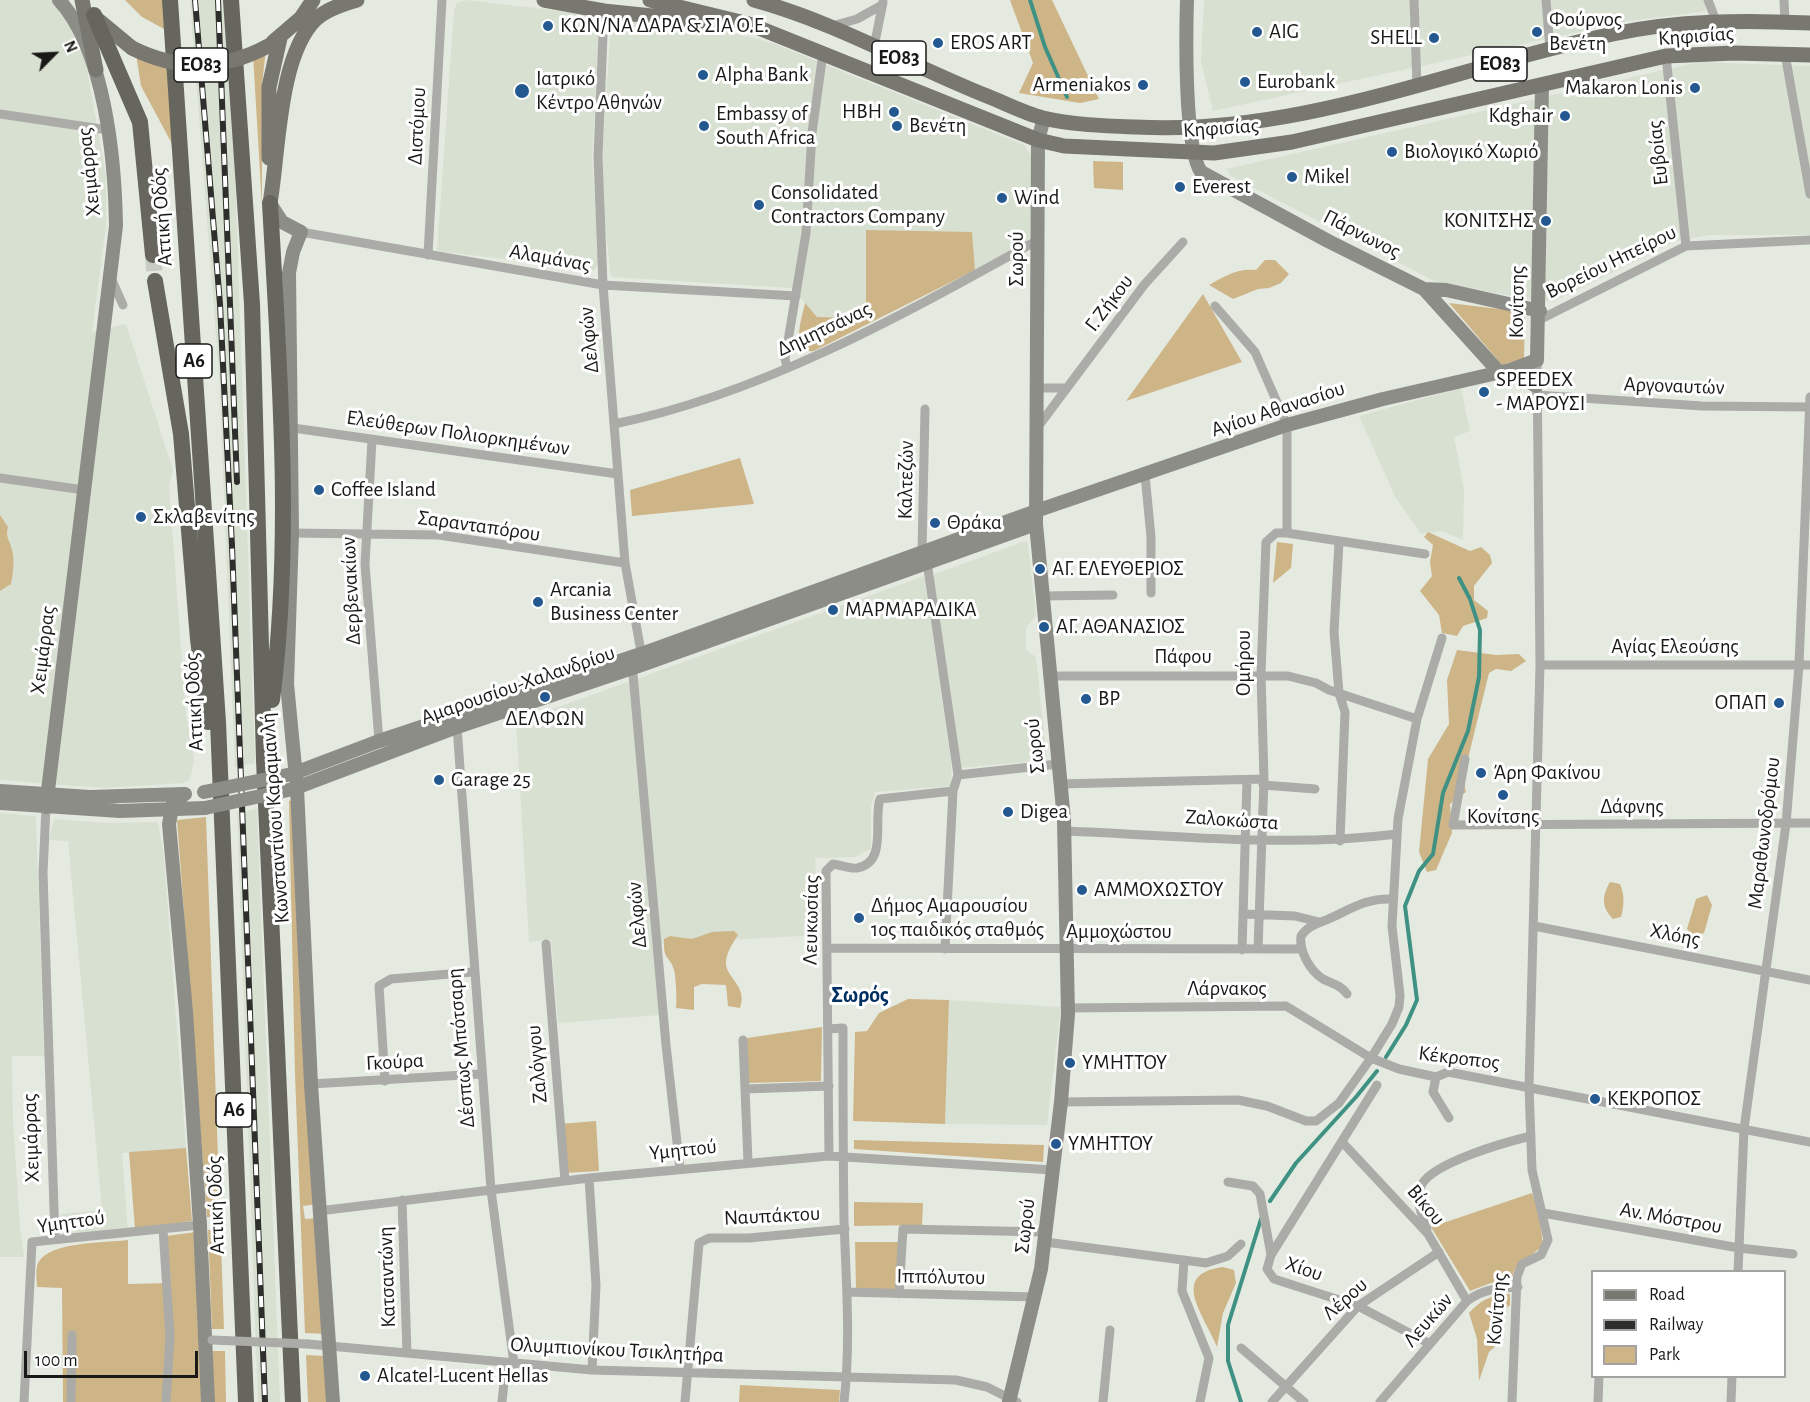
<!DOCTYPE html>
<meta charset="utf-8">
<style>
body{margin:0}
#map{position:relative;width:1810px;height:1402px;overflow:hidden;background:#e5eae1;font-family:"Alegreya Sans",sans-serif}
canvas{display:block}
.legend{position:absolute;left:1591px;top:1270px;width:195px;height:108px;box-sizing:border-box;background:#fff;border:2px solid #a3a3a2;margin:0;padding:8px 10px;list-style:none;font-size:18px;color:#191a17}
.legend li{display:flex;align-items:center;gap:12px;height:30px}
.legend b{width:30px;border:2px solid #a3a3a2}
.north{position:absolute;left:24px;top:24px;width:60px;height:60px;-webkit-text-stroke:4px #fff;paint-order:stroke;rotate:66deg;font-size:16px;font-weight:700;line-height:24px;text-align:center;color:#191a17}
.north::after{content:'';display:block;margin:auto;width:21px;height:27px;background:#191a17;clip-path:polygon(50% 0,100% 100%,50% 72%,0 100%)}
.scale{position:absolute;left:24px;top:1351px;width:174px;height:27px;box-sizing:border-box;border:3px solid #191a17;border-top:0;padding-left:8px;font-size:18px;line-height:21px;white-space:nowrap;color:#191a17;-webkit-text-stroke:4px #fff;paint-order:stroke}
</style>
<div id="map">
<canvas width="1810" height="1402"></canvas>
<ul class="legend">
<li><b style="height:8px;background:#787871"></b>Road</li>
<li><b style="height:8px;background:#2e2f2c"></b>Railway</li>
<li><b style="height:16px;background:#ceb588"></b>Park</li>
</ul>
<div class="north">N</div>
<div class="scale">100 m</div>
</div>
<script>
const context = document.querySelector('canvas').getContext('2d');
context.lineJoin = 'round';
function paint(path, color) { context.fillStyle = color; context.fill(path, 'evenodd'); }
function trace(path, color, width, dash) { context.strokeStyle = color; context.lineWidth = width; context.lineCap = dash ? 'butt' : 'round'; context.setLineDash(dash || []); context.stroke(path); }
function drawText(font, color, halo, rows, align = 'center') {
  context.font = font + ' "Alegreya Sans",sans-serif'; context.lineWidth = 6; context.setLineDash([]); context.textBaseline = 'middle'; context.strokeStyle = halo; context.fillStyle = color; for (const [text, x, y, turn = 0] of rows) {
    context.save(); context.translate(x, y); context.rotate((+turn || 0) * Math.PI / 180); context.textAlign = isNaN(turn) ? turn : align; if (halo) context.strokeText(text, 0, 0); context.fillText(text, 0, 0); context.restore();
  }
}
paint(new Path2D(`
 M 0,0 L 54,0 L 75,29 L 85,59 L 106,176 L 106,226 L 92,332 L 126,324 L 173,470 L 169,485 L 186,716 L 192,738 L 194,761 L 190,780 L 183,783 L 103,788 L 0,780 Z
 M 190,0 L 224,0 L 235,170 L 255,763 L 235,767 L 219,375 Z
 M 465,0 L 589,14 L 598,18 L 601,26 L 592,156 L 599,263 L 595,270 L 437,251 L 454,10 L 457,3 Z
 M 1204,0 L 1704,0 L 1706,11 L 1629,21 L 1213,111 L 1201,61 Z
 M 624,20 L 693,21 L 775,44 L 1024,145 L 1031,155 L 1030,236 L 1027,242 L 975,270 L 866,318 L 817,317 L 792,288 L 611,277 L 601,189 L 605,106 L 611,28 L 615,23 Z
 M 1699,62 L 1810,66 L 1810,235 L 1710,235 L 1676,241 L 1553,302 L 1528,299 L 1436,282 L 1231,176 L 1226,169 Z
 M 1461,388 L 1470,431 L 1454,437 L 1464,489 L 1463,540 L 1442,531 L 1421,534 L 1396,498 L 1359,416 Z
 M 1025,541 L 1028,543 L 1036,615 L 1026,628 L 1026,650 L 1036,657 L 1047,760 L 960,768 L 933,579 L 935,574 Z
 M 924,576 L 951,760 L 952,786 L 875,792 L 871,807 L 871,849 L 855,857 L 815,858 L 820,935 L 655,944 L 660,1015 L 558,1023 L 551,940 L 529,942 L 516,720 L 558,707 Z
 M 257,809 L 277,1324 L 280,1402 L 258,1402 L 255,1324 L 237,813 Z
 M 0,813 L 36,816 L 44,1056 L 12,1056 L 13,1122 L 20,1228 L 24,1257 L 0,1257 Z
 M 54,819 L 107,823 L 158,822 L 164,857 L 186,1148 L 122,1153 L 128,1230 L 63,1236 L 61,1214 L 102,1210 L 68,841 L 49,840 Z
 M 949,1000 L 1061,1007 L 1047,1125 L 945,1124 Z`), '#d8e0d1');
paint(new Path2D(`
 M 125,0 L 164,0 L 166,30 L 142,17 Z
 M 1010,0 L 1052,0 L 1099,99 L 1080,103 L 1019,93 L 1033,63 Z
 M 266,48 L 262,85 L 262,206 L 253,55 Z
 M 136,54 L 169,64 L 174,155 L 171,142 L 141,86 Z
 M 1093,161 L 1123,162 L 1123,190 L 1094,188 Z
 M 866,230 L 972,232 L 975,270 L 814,351 C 789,354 802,318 805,303 L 817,317 L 866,318 Z
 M 1265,260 L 1275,260 L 1289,274 L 1281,283 L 1269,288 L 1258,289 L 1233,299 L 1209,285 C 1225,276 1237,268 1256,270 Z
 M 1203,294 L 1242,362 L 1126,401 Z
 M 1449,303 L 1525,312 L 1524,359 L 1502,365 Z
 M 740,458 L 754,504 L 632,516 L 630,490 Z
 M 0,515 L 8,527 C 5,538 10,540 12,550 C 15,561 13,573 11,584 L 0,591 Z
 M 1428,532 L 1470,551 L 1481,547 L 1490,555 L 1492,563 L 1474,586 L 1474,600 L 1488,611 L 1487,618 L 1463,626 L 1457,636 L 1442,633 L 1439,615 L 1420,591 L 1432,576 L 1430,562 L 1433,545 L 1424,537 Z
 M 1277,542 L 1293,544 L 1291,568 L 1273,583 Z
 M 1457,650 L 1496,655 L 1519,654 L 1526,661 L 1511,671 L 1496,669 L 1489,673 L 1463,779 L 1466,792 L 1450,804 L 1452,833 L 1436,870 L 1427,872 L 1419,852 L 1428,759 L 1449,724 L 1447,680 Z
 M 294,799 L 317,1204 L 303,1206 L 305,1219 L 318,1218 L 326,1334 L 305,1333 L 295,1075 L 289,801 Z
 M 206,817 L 224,1329 L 212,1329 L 208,1230 L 217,1229 L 216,1217 L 207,1217 L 177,820 Z
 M 1610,882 L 1620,884 C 1625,895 1624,906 1621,917 L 1613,919 C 1601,907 1602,896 1610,882 Z
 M 1707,895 L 1712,905 L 1704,933 L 1693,936 L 1687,929 L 1696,899 Z
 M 734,931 L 738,935 C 734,941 729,949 727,956 C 720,977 749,983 740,1008 L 728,1006 L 726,985 L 702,984 L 694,987 L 694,1010 L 676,1008 C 677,1002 676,977 674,970 C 670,955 663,962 664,939 L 670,936 L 692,939 L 712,932 Z
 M 908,999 L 949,1000 L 945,1124 L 853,1121 L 855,1032 L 867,1031 L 879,1013 Z
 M 822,1027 L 821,1081 L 748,1083 L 747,1038 Z
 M 596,1121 L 599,1171 L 564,1173 L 560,1124 Z
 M 854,1140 L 1044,1145 L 1043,1162 L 854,1149 Z
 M 186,1148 L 192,1221 L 135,1229 L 129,1152 Z
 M 1532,1193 L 1539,1212 L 1543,1245 L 1514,1271 L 1511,1283 L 1491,1283 L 1470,1291 L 1431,1227 Z
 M 854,1202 L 923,1203 L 922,1225 L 854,1226 Z
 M 196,1232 L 202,1402 L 63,1402 L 62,1288 L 37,1287 C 37,1280 35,1269 38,1263 C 49,1241 106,1243 128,1240 L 128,1284 L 171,1283 L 166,1236 Z
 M 855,1242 L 899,1242 L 896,1289 L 856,1289 Z
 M 1223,1267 L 1234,1270 L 1236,1283 L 1223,1313 L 1217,1347 C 1205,1316 1168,1274 1223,1267 Z
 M 1510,1294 L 1510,1305 L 1502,1311 L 1500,1322 L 1504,1332 L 1500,1342 L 1489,1352 L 1479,1381 L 1477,1339 L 1469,1313 C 1482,1299 1492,1295 1510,1294 Z
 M 212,1351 L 225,1351 L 226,1402 L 214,1402 Z
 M 306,1355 L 327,1356 L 330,1402 L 308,1402 Z
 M 740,1385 L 840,1390 L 839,1402 L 739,1402 Z`), '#ceb588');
trace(new Path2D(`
 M 1030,0 L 1045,47 L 1067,97
 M 1386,1057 L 1406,1025 L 1417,1000 L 1405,906 L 1419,871 L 1433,854 L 1443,793 L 1468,731 L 1479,677 L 1480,630 L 1470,599 L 1459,578
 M 1270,1201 L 1296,1163 L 1356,1097 L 1377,1071
 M 1241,1402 L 1228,1361 L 1228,1325 L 1261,1219`), '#3f9283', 4);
trace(new Path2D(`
 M 153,255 L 155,281`), '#c6cbc3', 16, [16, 8]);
trace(new Path2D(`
 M 1414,0 L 1417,86
 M 1546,0 L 1550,50
 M 1708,0 L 1716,21
 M 1784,0 L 1785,22
 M 604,11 L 598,157 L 603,285 L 625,563 L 642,657
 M 832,26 L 857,19 L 882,5
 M 874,47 L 883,2
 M 1785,54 L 1810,194
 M 1666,56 L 1686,246
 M 0,114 L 108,130
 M 301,232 L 603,285 L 796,296
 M 428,255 L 442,0
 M 111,278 L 123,305
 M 1215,306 L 1255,352 L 1287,425 L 1287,533
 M 1539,320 L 1686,246 L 1810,240
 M 787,367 L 785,359 L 806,233 L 812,133 L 823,53
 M 1037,388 L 1065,388
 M 1536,395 L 1702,406 L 1810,407
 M 614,424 C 763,394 906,313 1038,240
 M 293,428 L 618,474
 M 1037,428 L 1144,285 L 1183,242
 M 372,440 L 365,564 L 379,741
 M 1145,475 L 1151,537 L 1151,593
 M 0,478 L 84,490
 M 292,533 L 439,535 L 625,563
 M 1339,542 L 1334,632 L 1339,693 L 1345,712 L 1340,841
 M 922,552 L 925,409
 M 927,562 L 958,775 L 953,791 L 945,949
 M 1042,596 L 1113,595
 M 632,663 L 666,1045 L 680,1169
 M 1540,665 L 1810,665
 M 1048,676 L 1288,676 L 1316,683 L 1329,690 L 1417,719
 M 457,727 L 491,1190 L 514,1364
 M 1465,759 L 1453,825 L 1810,823
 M 958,775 L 1058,764
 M 1059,784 L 1264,779
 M 1263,785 L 1315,789
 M 46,807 L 43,873 L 55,1239
 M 1064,831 C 1176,835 1286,848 1397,834
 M 1243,914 L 1295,916 L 1319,922
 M 1534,926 L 1810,980
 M 546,944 L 565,1181
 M 828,948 L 1302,949
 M 1258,949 L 1264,779 L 1261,674 L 1266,542 L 1276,533 L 1287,533 L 1425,554
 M 1242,950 L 1247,780
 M 1347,994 C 1340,984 1332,984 1323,979 C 1310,971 1299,951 1301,936 C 1309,924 1321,923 1333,917 C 1354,907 1368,898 1392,899
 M 1068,1008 L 1286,1006 L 1371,1058 L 1392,1024 L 1399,1007 L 1400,995 L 1392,926 L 1398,819 L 1417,719 L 1442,638
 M 829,1029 L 843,1028 C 843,1092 843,1156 844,1220 C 846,1280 851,1342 844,1402
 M 743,1040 L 748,1162
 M 1436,1077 L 1433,1092 L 1449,1118
 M 385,1081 L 379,986 L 391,979 L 473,972
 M 311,1084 L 481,1074
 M 1377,1085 L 1271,1255 L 1267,1269 L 1274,1279 L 1358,1306 L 1430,1344
 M 745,1089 L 829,1086
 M 1061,1102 L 1238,1100 L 1267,1106 L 1306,1121 L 1316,1121 L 1339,1103 L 1371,1058 L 1399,1069 L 1436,1077 L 1448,1072 L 1810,1142
 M 1343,1143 L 1428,1234 L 1467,1301
 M 829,1156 L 826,871 L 833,864 C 841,865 849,869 857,868 C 888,863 873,820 880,799 L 953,791
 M 589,1178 L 596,1285 L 592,1370
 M 1228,1182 L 1253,1186 L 1260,1194 L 1271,1255
 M 402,1200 L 407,1353
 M 319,1211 L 589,1178 L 829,1156 L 1053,1170
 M 1543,1213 L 1739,1248 L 1793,1254
 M 163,1229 L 170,1336 L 166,1402
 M 1427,1229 C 1422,1215 1414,1199 1422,1184 C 1435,1162 1506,1142 1531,1136
 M 1045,1242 L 1206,1263 L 1228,1256 L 1241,1244
 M 1184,1260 L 1182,1291 L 1209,1358 L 1200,1402
 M 1738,1272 L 1744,1129 L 1786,824 L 1799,665 L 1810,397
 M 847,1292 L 1035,1297
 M 899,1294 L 903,1229 L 1046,1232
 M 308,1344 L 592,1370 L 956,1380 L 987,1387 L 1017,1402
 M 1241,1348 L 1304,1402
 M 24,1402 L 32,1242 L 200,1225
 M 71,1402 L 72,1335
 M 502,1402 L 506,1363
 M 685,1402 L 699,1243 L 709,1238 L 749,1238 L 845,1229
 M 1103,1402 L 1110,1330
 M 1272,1402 L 1358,1306 L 1439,1252
 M 1380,1402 L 1467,1301 C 1483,1289 1498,1288 1518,1287
 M 1512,1402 L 1517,1277 L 1522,1264 L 1541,1255 L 1548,1240 L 1532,1170 L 1529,1086 L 1540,665 L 1537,360
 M 1598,1402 L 1599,1376
 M 1731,1402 L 1732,1376`), '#ababa7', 9);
trace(new Path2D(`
 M 1187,0 C 1186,33 1184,147 1201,172 L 1328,241 L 1424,289 L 1499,372
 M 271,205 L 282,222 L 301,232 L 293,252 L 289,273 L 292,533 L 287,684 L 297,788 L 311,1084 L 333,1402
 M 1424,289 L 1446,290 L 1540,311
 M 1510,370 L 1536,386
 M 292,774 L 379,741 L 641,654 L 1036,511 L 1287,425 L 1383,399 L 1510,370 L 1537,360 L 1542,85
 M 293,789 L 457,727 L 644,664 L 1036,524
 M 0,791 L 90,797 L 184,794
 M 185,794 L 173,803 L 169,824 L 186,1012 L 200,1225 L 208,1402
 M 0,803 L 120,811 L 205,808
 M 46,807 L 116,226 C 115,160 105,50 59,0
 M 1009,1402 L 1041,1269 L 1061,1102 L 1068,1014 L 1064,820 L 1036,524 L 1038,140 L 1044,118`), '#8d8d88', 14);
trace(new Path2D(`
 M 82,0 L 96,70
 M 544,0 L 604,11 L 700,21 L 719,19
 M 650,0 L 749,24 L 1038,140 L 1064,146 L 1214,153 L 1292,142 L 1666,56 L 1734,53 L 1810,55
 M 754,0 C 835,22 909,65 987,96 C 1005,103 1024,113 1043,118 C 1072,125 1107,126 1136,127 C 1301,136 1455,67 1613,34 C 1678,20 1745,20 1810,23
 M 97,19 L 132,48
 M 273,42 L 301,18 L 313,0
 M 269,158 L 269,87 L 280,38
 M 270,203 C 279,152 278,56 316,19 C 327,9 343,4 357,0`), '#787871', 15);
trace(new Path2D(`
 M 170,0 L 218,722 L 246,1402
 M 231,0 L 252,304 L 264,760 L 293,1402
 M 94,15 L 140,122 L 153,255
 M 270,203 C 279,368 293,536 272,700
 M 155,281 L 181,434 L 198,639 L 208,722`), '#66665e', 16);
const rail = new Path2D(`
 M 195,0 L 220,304 L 232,546 L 265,1402
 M 218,0 L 237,482`);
trace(rail, '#2e2f2c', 6);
trace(rail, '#fff', 4, [11]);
trace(new Path2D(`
 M 212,1340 L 308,1344`), '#ababa7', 9);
trace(new Path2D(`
 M 204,792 L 292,774
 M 205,808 L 293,789`), '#8d8d88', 14);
trace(new Path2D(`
 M 132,48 C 178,71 224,70 268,46`), '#787871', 15);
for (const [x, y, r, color] of [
 [548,26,6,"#235890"],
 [1257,32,6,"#235890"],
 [1537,32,6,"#235890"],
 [1434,38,6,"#235890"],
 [938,43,6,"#235890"],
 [703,75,6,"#235890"],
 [1245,82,6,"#235890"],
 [1143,85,6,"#235890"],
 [1695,88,6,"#235890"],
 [522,91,8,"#235890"],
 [894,112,6,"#235890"],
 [1565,116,6,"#235890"],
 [704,126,6,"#235890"],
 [897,126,6,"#235890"],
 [1392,152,6,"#235890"],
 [1292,177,6,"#235890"],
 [1180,187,6,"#235890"],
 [1002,198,6,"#235890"],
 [759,205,6,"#235890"],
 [1546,221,6,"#235890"],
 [1484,392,6,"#235890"],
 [319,490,6,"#235890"],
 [141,517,6,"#235890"],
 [935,523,6,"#235890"],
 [1040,569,6,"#235890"],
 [538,602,6,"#235890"],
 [833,610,6,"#235890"],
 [1044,627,6,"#235890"],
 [545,697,6,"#235890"],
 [1086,699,6,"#235890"],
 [1779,703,6,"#235890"],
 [1481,773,6,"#235890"],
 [439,780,6,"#235890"],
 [1503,795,6,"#235890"],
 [1008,812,6,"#235890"],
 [1082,890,6,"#235890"],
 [859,918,6,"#235890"],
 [1070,1063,6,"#235890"],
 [1595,1099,6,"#235890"],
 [1056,1144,6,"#235890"],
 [365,1376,6,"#235890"]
]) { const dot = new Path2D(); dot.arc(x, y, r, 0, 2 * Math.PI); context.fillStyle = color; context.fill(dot); trace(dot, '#fff', 2); }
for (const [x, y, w] of [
 [899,58,54],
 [1500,64,54],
 [201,65,54],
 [194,361,36],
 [234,1110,36]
]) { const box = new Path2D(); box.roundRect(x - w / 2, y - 17, w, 34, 4.5); context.fillStyle = '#fff'; context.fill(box); trace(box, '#191a17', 1.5); }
drawText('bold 20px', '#191a17', null, [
 ["ΕΟ83",899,58],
 ["ΕΟ83",1500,64],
 ["ΕΟ83",201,65],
 ["Α6",194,361],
 ["Α6",234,1110]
]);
drawText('21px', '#191a17', '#fff', [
 ["Φούρνος",1549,20],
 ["Βενέτη",1549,44],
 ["ΚΩΝ/ΝΑ ΔΑΡΑ & ΣΙΑ Ο.Ε.",560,26],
 ["AIG",1269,32],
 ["SHELL",1422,38,"right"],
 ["EROS ART",950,43],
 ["Alpha Bank",715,75],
 ["Ιατρικό",536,79],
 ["Κέντρο Αθηνών",536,103],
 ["Eurobank",1257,82],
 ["Armeniakos",1131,85,"right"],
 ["Makaron Lonis",1683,88,"right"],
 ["ΗΒΗ",882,112,"right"],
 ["Embassy of",716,114],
 ["South Africa",716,138],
 ["Kdghair",1553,116,"right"],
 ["Βενέτη",909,126],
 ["Βιολογικό Χωριό",1404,152],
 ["Mikel",1304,177],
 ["Everest",1192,187],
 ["Consolidated",771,193],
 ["Contractors Company",771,217],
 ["Wind",1014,198],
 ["ΚΟΝΙΤΣΗΣ",1534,221,"right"],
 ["SPEEDEX",1496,380],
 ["- ΜΑΡΟΥΣΙ",1496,404],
 ["Coffee Island",331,490],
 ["Σκλαβενίτης",153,517],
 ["Θράκα",947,523],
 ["ΑΓ. ΕΛΕΥΘΕΡΙΟΣ",1052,569],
 ["Arcania",550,590],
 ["Business Center",550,614],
 ["ΜΑΡΜΑΡΑΔΙΚΑ",845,610],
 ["ΑΓ. ΑΘΑΝΑΣΙΟΣ",1056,627],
 ["BP",1098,699],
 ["ΟΠΑΠ",1767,703,"right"],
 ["ΔΕΛΦΩΝ",545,719,"center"],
 ["Άρη Φακίνου",1493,773],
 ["Garage 25",451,780],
 ["Digea",1020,812],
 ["Κονίτσης",1503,817,"center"],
 ["ΑΜΜΟΧΩΣΤΟΥ",1094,890],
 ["Δήμος Αμαρουσίου",871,906],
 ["1ος παιδικός σταθμός",871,930],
 ["ΥΜΗΤΤΟΥ",1082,1063],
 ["ΚΕΚΡΟΠΟΣ",1607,1099],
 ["YMHTTOY",1068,1144],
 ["Alcatel-Lucent Hellas",377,1376]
], 'left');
drawText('21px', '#191a17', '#fff', [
 ["Κηφισίας",1696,36,-4],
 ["Διστόμου",417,126,-87],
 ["Κηφισίας",1221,128,-4],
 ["Ευβοίας",1658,153,-96],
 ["Χειμάρρας",89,172,-96],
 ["Αττική Οδός",162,217,-94],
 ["Πάρνωνος",1362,234,27],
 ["Αλαμάνας",550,258,10],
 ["Σωρού",1017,259,-90],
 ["Βορείου Ηπείρου",1611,262,-26],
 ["Κονίτσης",1517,302,-89],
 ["Γ. Ζήκου",1109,303,-53],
 ["Δημητσάνας",824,329,-25],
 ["Δελφών",589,340,-95],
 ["Αργοναυτών",1674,386,2],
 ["Αγίου Αθανασίου",1278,409,-18],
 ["Ελεύθερων Πολιορκημένων",458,433,8],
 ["Καλτεζών",906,480,-89],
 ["Σαρανταπόρου",479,526,8],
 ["Δερβενακίων",351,591,-93],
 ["Αγίας Ελεούσης",1675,647],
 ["Χειμάρρας",43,650,-83],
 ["Πάφου",1183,657],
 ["Ομήρου",1244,663,-90],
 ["Αμαρουσίου-Χαλανδρίου",518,685,-19],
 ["Αττική Οδός",194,702,-93],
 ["Σωρού",1035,746,-96],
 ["Δάφνης",1632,807],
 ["Κωνσταντίνου Καραμανλή",275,818,-94],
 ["Ζαλοκώστα",1232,820,4],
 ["Μαραθωνοδρόμου",1764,833,-83],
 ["Δελφών",637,915,-95],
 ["Λευκωσίας",811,920,-89],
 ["Αμμοχώστου",1119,932],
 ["Χλόης",1675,935,11],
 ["Λάρνακος",1227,989],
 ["Δέσπως Μπότσαρη",461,1048,-95],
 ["Κέκροπος",1459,1058,7],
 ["Γκούρα",395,1062,-3],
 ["Ζαλόγγου",537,1064,-95],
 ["Χειμάρρας",31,1138,-92],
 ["Υμηττού",683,1150,-6],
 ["Αττική Οδός",216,1205,-92],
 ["Βίκου",1426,1205,50],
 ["Ναυπάκτου",772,1216,-3],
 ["Αν. Μόστρου",1671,1218,10],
 ["Υμηττού",71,1222,-8],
 ["Σωρού",1025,1226,-83],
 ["Χίου",1304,1269,19],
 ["Κατσαντώνη",387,1277,-92],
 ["Ιππόλυτου",941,1277,1],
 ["Λέρου",1345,1299,-42],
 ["Κονίτσης",1497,1309,-85],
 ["Λευκών",1428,1320,-49],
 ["Ολυμπιονίκου Τσικλητήρα",617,1350,3]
]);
drawText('bold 22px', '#003061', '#fff', [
 ["Σωρός",860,995]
]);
</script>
